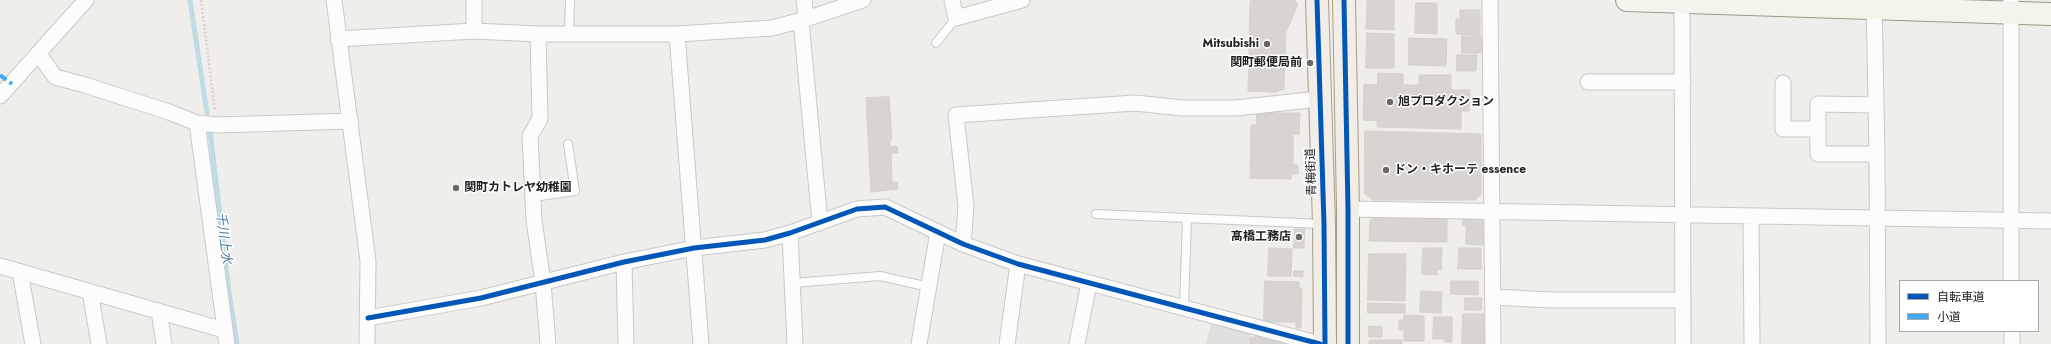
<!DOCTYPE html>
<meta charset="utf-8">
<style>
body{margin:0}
#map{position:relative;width:2051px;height:344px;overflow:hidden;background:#f0eeeb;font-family:Jost,"Noto Sans JP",sans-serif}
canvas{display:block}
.legend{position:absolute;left:1899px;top:280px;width:140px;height:52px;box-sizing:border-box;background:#fff;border:1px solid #a7a7a7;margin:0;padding:5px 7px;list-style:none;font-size:12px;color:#222}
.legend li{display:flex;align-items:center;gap:8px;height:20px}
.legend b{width:20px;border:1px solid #a7a7a7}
</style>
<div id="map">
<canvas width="2051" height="344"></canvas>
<ul class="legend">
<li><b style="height:5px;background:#0057b8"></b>自転車道</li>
<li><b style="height:5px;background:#3fa9f5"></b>小道</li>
</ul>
</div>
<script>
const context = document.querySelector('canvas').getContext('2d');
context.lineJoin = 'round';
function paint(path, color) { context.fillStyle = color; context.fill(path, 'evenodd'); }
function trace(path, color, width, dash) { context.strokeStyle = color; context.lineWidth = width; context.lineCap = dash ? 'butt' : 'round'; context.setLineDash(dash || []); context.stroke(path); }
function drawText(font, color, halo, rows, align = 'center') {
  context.font = font + ' Jost,"Noto Sans JP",sans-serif'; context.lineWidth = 3; context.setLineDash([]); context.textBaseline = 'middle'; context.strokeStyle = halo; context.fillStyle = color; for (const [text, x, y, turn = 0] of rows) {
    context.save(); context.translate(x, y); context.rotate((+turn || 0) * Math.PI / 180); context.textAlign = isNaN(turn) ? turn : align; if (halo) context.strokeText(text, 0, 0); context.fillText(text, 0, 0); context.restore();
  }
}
paint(new Path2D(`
 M 1212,319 L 1251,330 L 1249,344 L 1206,344 Z`), '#e0dfde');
trace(new Path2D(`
 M 190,0 L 207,113
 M 210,131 L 229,292 L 237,344`), '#bfdbe3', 5);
const building = new Path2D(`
 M 1252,0 L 1294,0 L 1298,4 L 1286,32 L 1284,89 L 1275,92 L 1248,91 L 1250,2 Z
 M 1368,0 L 1394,0 L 1394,30 L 1366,29 L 1367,1 Z
 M 1416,3 L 1437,3 L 1437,34 L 1415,33 Z
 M 1460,10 L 1480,10 L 1480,35 L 1456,34 L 1456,19 L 1460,19 Z
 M 1367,33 L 1394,34 L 1394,68 L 1366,68 Z
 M 1462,36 L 1482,36 L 1481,53 L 1462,53 Z
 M 1409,38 L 1447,39 L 1446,66 L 1409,65 Z
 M 1457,55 L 1477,55 L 1476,71 L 1457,71 Z
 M 1378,73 L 1403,74 L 1403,85 L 1419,85 L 1419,75 L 1451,75 L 1451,90 L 1470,90 L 1469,111 L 1461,111 L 1461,129 L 1377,127 L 1377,121 L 1363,120 L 1364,84 L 1377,85 Z
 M 889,97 L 892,139 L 890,140 L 890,147 L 897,146 L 898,153 L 891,153 L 892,182 L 897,182 L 898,189 L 871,192 L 866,98 Z
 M 1257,113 L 1300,113 L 1299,135 L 1293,134 L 1293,165 L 1298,165 L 1298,174 L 1291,174 L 1291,179 L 1250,178 L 1251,125 L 1256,125 Z
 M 1365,131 L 1481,134 L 1481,194 L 1475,200 L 1373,200 L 1365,194 Z
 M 1463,215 L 1483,218 L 1483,245 L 1466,244 L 1466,225 L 1463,225 Z
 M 1374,217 L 1447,219 L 1447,242 L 1369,241 L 1370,221 Z
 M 1295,229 L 1305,229 L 1304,248 L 1294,248 Z
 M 1269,248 L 1292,249 L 1291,276 L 1268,276 Z
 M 1423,248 L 1442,248 L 1441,270 L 1437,269 L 1437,275 L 1422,274 Z
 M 1459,248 L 1481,248 L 1481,269 L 1458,269 Z
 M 1369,254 L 1406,254 L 1405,301 L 1368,300 Z
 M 1294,271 L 1303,271 L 1303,277 L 1294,276 Z
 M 1265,281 L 1299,282 L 1299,288 L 1302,289 L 1301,328 L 1296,328 L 1296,322 L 1264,322 Z
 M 1451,281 L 1478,281 L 1478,295 L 1451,294 Z
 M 1421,291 L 1442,292 L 1441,313 L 1420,312 Z
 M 1465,298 L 1482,298 L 1481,310 L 1465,310 Z
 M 1368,303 L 1405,304 L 1405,313 L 1368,313 Z
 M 1463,314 L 1484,314 L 1484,344 L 1462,344 Z
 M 1404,315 L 1424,316 L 1424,341 L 1404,341 L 1404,330 L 1399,330 L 1399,320 L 1404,320 Z
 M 1434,317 L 1452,317 L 1452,342 L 1445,342 L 1445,339 L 1433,339 Z
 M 1369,326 L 1382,327 L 1382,337 L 1369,337 Z
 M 1268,335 L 1268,340 L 1297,344 L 1250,344 L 1250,338 Z
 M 1370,340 L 1402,340 L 1402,344 L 1369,344 Z`);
paint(building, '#d7d4d2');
trace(building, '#d3d0cc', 1);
const lane = new Path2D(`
 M 569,35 L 570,0
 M 936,43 L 956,18
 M 533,197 L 575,191 L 568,144
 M 1096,214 L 1322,224
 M 793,283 L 880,276 L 929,287
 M 1184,308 L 1187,218`);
const street = new Path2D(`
 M 334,0 L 368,261 L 367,344
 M 804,0 L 806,19
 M 952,0 L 956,18 L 1022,0
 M 1490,0 L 1493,344
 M 1682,0 L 1683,344
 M 1874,0 L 1877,154 L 1878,344
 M 2011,0 L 2011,281
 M 801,21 L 820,223
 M 474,31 L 474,0
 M 538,34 L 540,119 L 530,136 L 534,220 L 543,283 L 548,344
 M 677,34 L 701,344
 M 338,39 L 474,31 L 538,34 L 677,34 L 772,28 L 806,19 L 863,0
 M 39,54 L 55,77 L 85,85 L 169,112 L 197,123 L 217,125 L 351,121
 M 1588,82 L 1683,82
 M 1783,83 L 1783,129 L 1818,129
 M 0,96 L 86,0
 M 1876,105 L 1818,104 L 1818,154 L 1877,154
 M 197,123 L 227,344
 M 1348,209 L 2051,221
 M 1751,216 L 1752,344
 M 790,233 L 795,344
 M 963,244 L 966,207 L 956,115 L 1135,103 L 1183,108 L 1236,108 L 1319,99
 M 624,262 L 626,344
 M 0,266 L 224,330
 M 20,272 L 33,344
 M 90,292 L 99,344
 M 1493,297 L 1551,300 L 1683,300
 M 159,311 L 164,344
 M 368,318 L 481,298 L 624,262 L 694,248 L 765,240 L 790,233 L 857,209 L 885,207 L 963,244 L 1018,264 L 1320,344
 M 2012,331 L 2012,344
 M 919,344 L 938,232
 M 1007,344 L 1018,264
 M 1077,344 L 1089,283`);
const secondary = new Path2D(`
 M 1627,0 L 2051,14`);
const primary = new Path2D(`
 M 1317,0 L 1324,224 L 1325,344
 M 1344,0 L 1348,209 L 1348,344`);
trace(lane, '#c9c8c7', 10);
trace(street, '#c9c8c7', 17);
trace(secondary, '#999a82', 24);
trace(primary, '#a79c86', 24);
trace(new Path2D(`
 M 201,0 L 215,111`), '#dccecd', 2.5, [2, 2]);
trace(lane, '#fdfcfc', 8);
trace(street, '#fdfcfc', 15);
trace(secondary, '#f4f4ed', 22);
trace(primary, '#f3ede7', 22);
trace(new Path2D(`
 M 0,75 L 12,84`), '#3fa9f5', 4, [8, 4]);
trace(new Path2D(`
 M 1317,0 L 1324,224 L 1325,344
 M 1344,0 L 1348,209 L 1348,344
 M 368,318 L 481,298 L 624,262 L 694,248 L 765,240 L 790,233 L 857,209 L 885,207 L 963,244 L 1018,264 L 1320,344`), '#0057b8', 5);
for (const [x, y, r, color] of [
 [1267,44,4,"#6a6968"],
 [1310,63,4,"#6a6968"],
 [1390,102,4,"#6a6968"],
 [1386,170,4,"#6a6968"],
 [456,188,4,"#6a6968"],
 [1299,237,4,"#6a6968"]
]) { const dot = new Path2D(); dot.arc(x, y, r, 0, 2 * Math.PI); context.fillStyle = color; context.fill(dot); trace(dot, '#fff', 1.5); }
drawText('bold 12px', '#222', '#fff', [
 ["Mitsubishi",1259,44],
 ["関町郵便局前",1302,63],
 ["旭プロダクション",1398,102,"left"],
 ["ドン・キホーテ essence",1394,170,"left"],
 ["関町カトレヤ幼稚園",464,188,"left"],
 ["髙橋工務店",1291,237]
], 'right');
drawText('12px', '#222', '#fff', [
 ["青梅街道",1312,172,-92]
]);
drawText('italic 13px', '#4a7aab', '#fff', [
 ["千川上水",223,238,83]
]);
</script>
